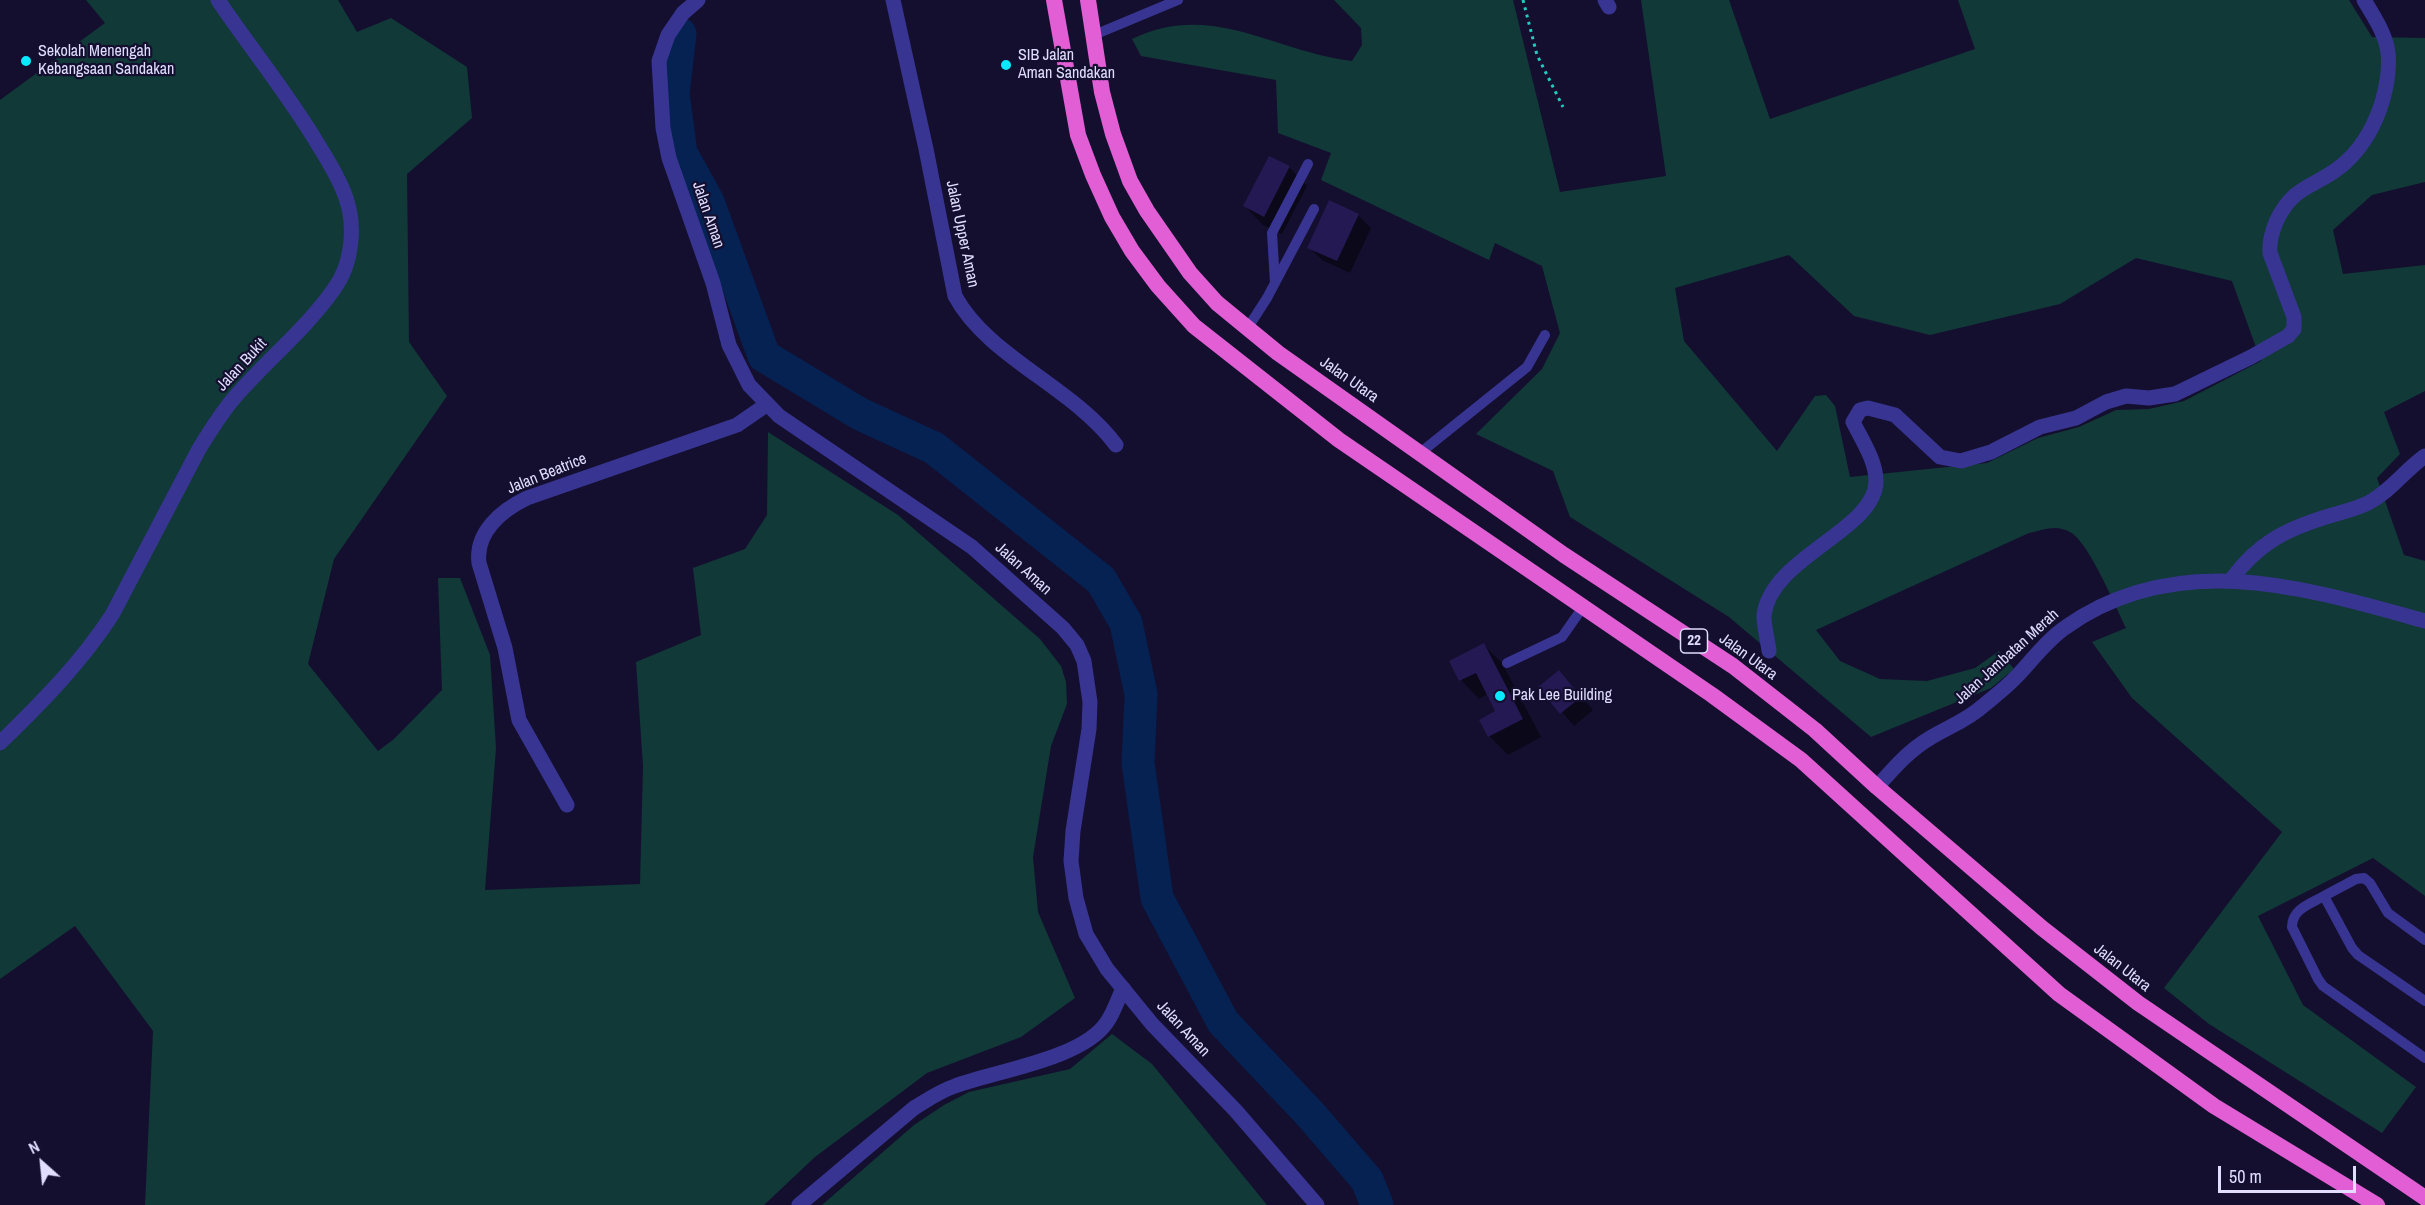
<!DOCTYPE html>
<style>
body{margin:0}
#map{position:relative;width:2425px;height:1205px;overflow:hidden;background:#140f2f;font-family:"Archivo Narrow",sans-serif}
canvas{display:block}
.north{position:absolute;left:12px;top:1133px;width:60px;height:60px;-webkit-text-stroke:4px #140f2f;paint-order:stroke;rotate:333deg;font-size:16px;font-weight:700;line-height:24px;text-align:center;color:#e0ddff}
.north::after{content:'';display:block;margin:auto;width:21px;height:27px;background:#e0ddff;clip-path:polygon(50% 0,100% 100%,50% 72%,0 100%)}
.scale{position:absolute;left:2218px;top:1166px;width:138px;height:27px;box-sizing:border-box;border:3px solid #e0ddff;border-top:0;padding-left:8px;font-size:18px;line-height:21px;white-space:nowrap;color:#e0ddff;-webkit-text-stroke:4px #140f2f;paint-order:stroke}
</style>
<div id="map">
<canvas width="2425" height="1205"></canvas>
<div class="north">N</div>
<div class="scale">50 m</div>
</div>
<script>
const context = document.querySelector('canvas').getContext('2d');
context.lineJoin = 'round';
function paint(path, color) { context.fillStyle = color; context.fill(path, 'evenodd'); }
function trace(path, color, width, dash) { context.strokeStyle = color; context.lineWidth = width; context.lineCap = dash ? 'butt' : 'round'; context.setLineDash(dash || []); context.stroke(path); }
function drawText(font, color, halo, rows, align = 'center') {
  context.font = font + ' "Archivo Narrow",sans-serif'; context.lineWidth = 4.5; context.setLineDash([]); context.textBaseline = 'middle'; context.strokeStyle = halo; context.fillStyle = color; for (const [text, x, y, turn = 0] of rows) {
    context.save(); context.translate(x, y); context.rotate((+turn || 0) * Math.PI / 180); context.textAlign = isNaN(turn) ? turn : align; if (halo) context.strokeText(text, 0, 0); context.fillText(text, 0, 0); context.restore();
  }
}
paint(new Path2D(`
 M 86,0 L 338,0 L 357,32 L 391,18 L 467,67 L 472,118 L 407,174 L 409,342 L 447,396 L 334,559 L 308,664 L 378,751 L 394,739 L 442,690 L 438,578 L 460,578 L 490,655 L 496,748 L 485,890 L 640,884 L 643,766 L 636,662 L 701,635 L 693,568 L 745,549 L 767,515 L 768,432 L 898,515 L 1040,639 L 1061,666 L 1066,682 L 1067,704 L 1051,746 L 1033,857 L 1038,912 L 1075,998 L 1021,1037 L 927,1073 L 815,1157 L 764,1205 L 145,1205 L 153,1031 L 75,926 L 0,979 L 0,100 L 105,23 Z
 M 1334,0 L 1513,0 L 1560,192 L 1666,176 L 1641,0 L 1729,0 L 1770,119 L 1975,49 L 1958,0 L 2349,0 L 2372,37 L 2425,38 L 2425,182 L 2372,195 L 2333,230 L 2343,274 L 2425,265 L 2425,391 L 2384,412 L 2400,454 L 2377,478 L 2404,555 L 2425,561 L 2425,896 L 2373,858 L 2258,916 L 2303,1005 L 2416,1087 L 2382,1133 L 2209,1024 L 2164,988 L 2282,832 L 2132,698 L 2092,642 L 2126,628 C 2116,607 2088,541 2070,532 C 2056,524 2043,530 2029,533 L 1816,630 L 1840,661 L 1880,679 L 1927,681 L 1975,668 L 1999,651 L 2014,669 L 1991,688 L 1871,737 L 1729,617 L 1570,517 L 1553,471 L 1476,434 L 1542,369 L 1560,333 L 1542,266 L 1495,243 L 1489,260 L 1321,180 L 1331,153 L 1278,133 L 1276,80 L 1141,56 L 1132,39 C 1211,0 1275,52 1352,61 L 1362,45 L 1361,28 ZM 1789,255 L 1854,316 L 1930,335 L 2060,304 L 2136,258 L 2232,281 L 2261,361 L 2184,401 L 2149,409 L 2116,410 L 2079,427 L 2038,438 L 1987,463 L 1850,477 L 1835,406 L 1826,395 L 1815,396 L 1777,451 L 1684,341 L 1675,288 Z
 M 1112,1034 L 1152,1064 L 1267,1205 L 822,1205 L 914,1125 L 944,1105 L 969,1092 L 1070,1069 Z`), '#113938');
paint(new Path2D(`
 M 1289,167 L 1307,186 L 1282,234 L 1263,225 L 1245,206 Z
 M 1358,215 L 1371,228 L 1350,273 L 1322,260 L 1309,247 Z
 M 1484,645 L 1502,663 L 1541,737 L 1508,755 L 1489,736 L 1497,712 L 1488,694 L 1479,699 L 1461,680 Z
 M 1559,672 L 1593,710 L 1574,726 L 1541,687 Z`), '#0007');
trace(new Path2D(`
 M 680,34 L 673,94 L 681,153 L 708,202 L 764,356 L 860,414 L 934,448 L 1101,580 L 1126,623 L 1141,694 L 1138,763 L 1157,898 L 1223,1022 L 1310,1114 L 1367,1180 L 1377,1205`), '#052252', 33);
paint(new Path2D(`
 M 1269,156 L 1290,166 L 1264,217 L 1243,206 Z
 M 1329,200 L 1359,214 L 1337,261 L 1307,248 Z
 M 1484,643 L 1523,719 L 1488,737 L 1479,720 L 1495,711 L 1476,673 L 1459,681 L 1449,661 Z
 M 1559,670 L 1581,697 L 1560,714 L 1538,687 Z`), '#241952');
trace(new Path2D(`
 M 1523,0 L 1537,55 L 1563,107`), '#24ccc0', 3, [3, 4.5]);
trace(new Path2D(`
 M 1094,35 L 1178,0
 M 1275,283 L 1272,233 L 1308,164
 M 1247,329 L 1267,298 L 1314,209
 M 1420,453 L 1527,367 L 1545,335
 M 1507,663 L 1562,637 L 1583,607
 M 2324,896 L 2356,879 L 2364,878 L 2370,883 L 2388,913 L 2425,940
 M 2425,1001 L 2358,955 L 2352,948 L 2324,896 C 2310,904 2292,909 2292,927 L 2318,979 L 2323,986 L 2425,1058`), '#383592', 10);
trace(new Path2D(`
 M 893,0 L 926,149 L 955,296 C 988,357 1073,387 1116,445
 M 1605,0 L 1609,7
 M 2231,580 C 2258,543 2286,529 2329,516 C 2342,512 2356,509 2368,503 C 2391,491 2405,470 2425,456
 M 1769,651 C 1768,642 1763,621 1764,615 C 1771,557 1876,530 1876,481 C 1876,461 1862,440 1853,422 L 1860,410 L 1868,408 L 1895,415 L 1940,457 L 1961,461 L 1991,452 L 2040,427 L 2076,418 L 2106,402 L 2126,396 L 2149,398 L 2175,394 L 2251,357 L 2288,336 L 2294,329 L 2294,317 L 2270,253 C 2269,242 2272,232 2276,222 C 2295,181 2319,188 2347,161 C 2366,143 2376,123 2383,99 C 2395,53 2388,39 2364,0
 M 0,743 C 41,703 80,664 112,615 L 199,449 C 210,431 221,413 235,397 C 267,360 306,329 334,289 C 352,265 356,227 346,198 C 340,180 329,162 319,146 C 289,95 251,49 218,0
 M 567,805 L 519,720 L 505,648 L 479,563 C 475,532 502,510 527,498 L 737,425 L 766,405
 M 799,1205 L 914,1108 C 927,1100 940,1091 955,1086 C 995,1071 1083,1059 1107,1022 C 1114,1012 1118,999 1123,988`), '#383592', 15);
trace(new Path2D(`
 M 698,0 L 683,13 L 668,35 L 659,61 L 663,128 L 669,158 L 713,283 L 729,345 L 749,385 L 779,416 L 972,547 L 1063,628 L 1077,645 L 1084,661 L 1090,702 L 1089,729 L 1073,831 L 1071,861 L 1076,898 L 1086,934 L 1107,969 L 1152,1024 L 1236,1111 L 1317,1205
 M 1877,787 C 1893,769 1908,751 1930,738 C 1948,727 1968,720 1984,705 C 1995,696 2008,686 2018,675 C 2033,659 2048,639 2066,627 C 2178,548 2306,588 2425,621`), '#383592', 15);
trace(new Path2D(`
 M 1054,0 L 1078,135 L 1093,175 L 1112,217 L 1132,251 L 1158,286 L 1194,326 L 1339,440 L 1712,695 L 1801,760 L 2059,994 L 2214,1106 L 2377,1205
 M 1088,0 L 1102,92 L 1113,134 L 1130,181 L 1147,211 L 1190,273 L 1217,303 L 1278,353 L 1564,555 L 1733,666 L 1815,730 L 1877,787 L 2042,928 L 2138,1003 L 2425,1198`), '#e15ed4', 16);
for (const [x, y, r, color] of [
 [26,61,6,"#09e9ff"],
 [1006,65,6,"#09e9ff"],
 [1500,696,6,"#09e9ff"]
]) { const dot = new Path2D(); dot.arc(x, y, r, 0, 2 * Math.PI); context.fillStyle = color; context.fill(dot); trace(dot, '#140f2f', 2); }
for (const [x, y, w] of [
 [1694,641,27]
]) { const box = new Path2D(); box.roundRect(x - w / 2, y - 12, w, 24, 4.5); context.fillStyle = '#140f2f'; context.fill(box); trace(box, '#e0ddff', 1.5); }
drawText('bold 15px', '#e0ddff', null, [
 ["22",1694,641]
]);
drawText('16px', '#e0ddff', '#140f2f', [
 ["Sekolah Menengah",38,52],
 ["Kebangsaan Sandakan",38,70],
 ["SIB Jalan",1018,56],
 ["Aman Sandakan",1018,74],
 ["Pak Lee Building",1512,696]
], 'left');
drawText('16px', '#e0ddff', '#140f2f', [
 ["Jalan Aman",708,215,71],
 ["Jalan Upper Aman",962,234,78],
 ["Jalan Bukit",242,365,-47],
 ["Jalan Utara",1349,380,35],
 ["Jalan Beatrice",547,474,-22],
 ["Jalan Aman",1023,569,42],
 ["Jalan Utara",1748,657,36],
 ["Jalan Jambatan Merah",2007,657,-42],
 ["Jalan Utara",2122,968,38],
 ["Jalan Aman",1183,1029,47]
]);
</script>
